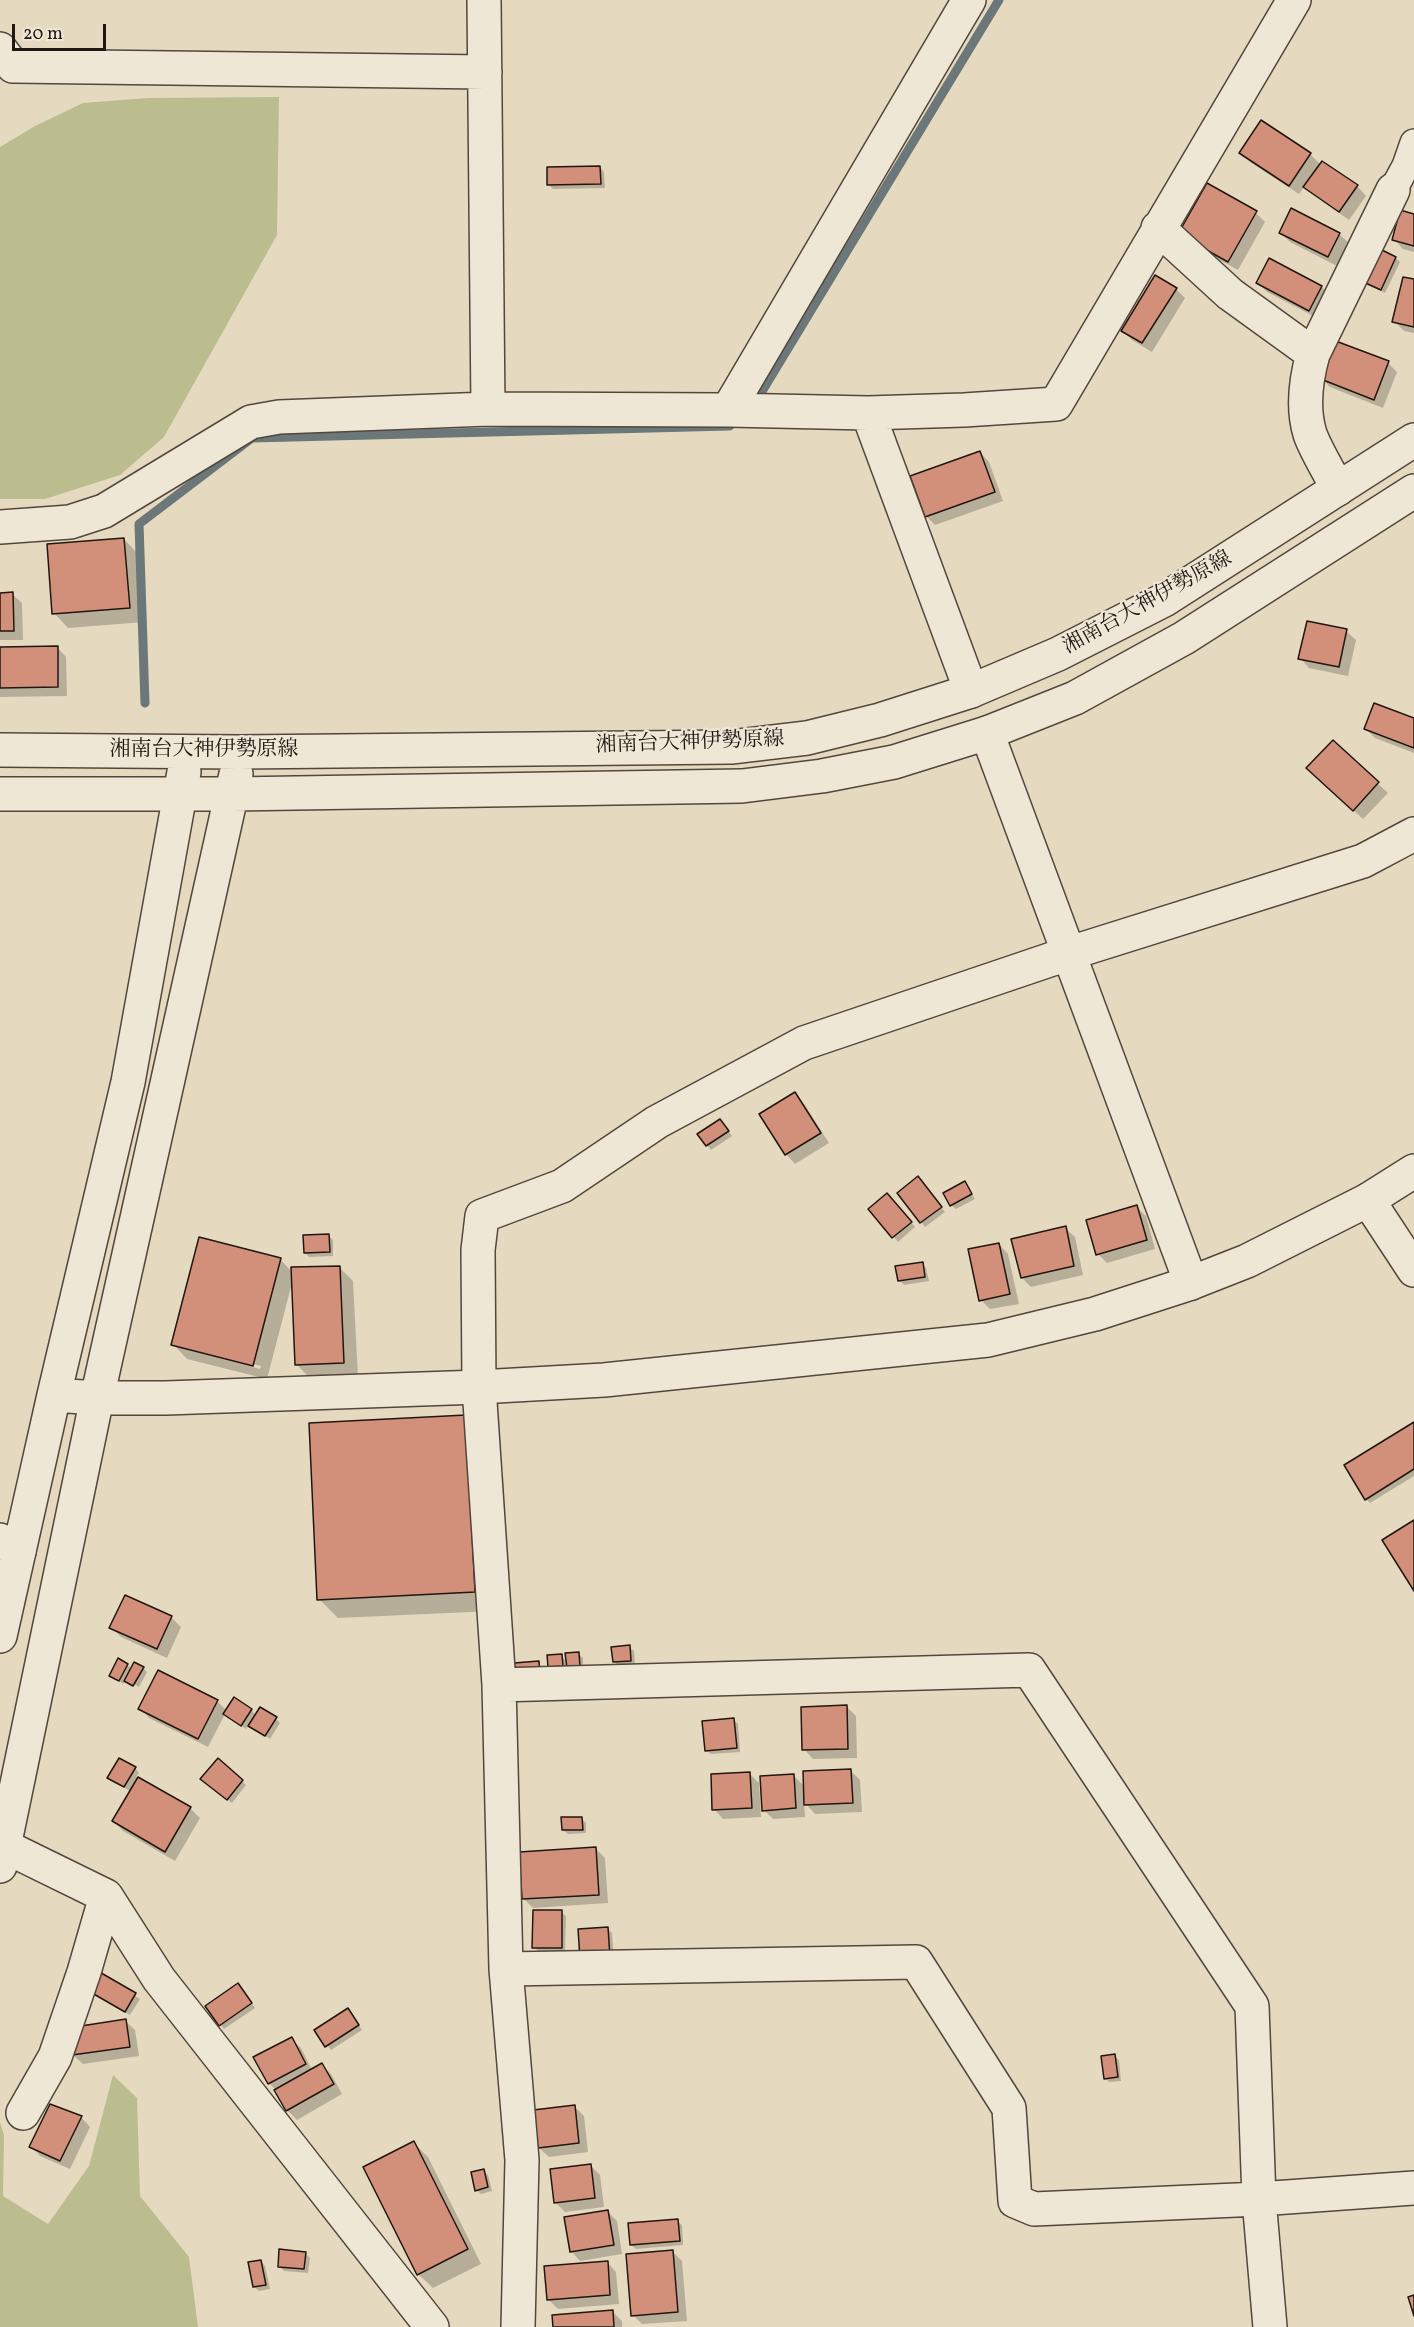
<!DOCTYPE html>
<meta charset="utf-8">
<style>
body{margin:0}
#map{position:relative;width:1414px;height:2327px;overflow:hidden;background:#e5dac0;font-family:Vollkorn,serif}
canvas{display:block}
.scale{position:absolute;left:12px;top:24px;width:94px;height:27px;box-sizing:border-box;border:3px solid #221610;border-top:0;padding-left:8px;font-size:18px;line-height:21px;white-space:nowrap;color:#221610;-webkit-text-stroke:4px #eee7d6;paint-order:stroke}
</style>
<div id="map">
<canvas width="1414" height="2327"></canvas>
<div class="scale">20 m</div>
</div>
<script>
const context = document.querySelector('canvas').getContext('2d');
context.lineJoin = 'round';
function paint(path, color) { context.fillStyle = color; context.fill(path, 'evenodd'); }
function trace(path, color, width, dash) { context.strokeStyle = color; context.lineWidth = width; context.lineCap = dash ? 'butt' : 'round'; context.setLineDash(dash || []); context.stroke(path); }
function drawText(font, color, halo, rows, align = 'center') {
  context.font = font + ' Vollkorn,"Noto Serif JP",serif'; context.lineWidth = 4.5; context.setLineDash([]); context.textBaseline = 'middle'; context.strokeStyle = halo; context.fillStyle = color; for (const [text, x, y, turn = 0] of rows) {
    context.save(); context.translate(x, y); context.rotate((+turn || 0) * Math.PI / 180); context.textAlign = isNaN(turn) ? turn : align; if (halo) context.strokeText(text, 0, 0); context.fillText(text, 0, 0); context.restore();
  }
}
paint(new Path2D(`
 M 279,97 L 277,235 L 164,437 L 120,475 L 45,499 L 0,499 L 0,147 L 35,126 L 83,103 L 148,98 Z
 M 113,2075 L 137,2098 L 140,2196 L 189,2257 L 198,2327 L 0,2327 L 0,2122 L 4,2135 L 3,2196 L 48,2224 L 89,2166 Z`), '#bbbd8e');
paint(new Path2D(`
 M 1261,122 L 1310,154 L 1321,165 L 1323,163 L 1357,186 L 1366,196 L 1349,220 L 1315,196 L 1305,186 L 1299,194 L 1250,162 L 1241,152 Z
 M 600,167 L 604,172 L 605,188 L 553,189 L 549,185 Z
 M 1256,213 L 1265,222 L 1238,270 L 1189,243 Z
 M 1414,216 L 1414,252 L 1403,249 L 1394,239 Z
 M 1281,233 L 1339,234 L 1349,243 L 1337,266 L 1290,242 Z
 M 1375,248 L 1396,258 L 1400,262 L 1385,293 L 1365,284 Z
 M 1269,260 L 1322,287 L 1331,297 L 1319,319 L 1267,292 L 1258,283 Z
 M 1414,281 L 1414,333 L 1404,331 L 1394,321 Z
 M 1176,289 L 1185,298 L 1152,352 L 1132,340 L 1123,330 Z
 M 1388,363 L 1397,372 L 1383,408 L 1330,387 L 1320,377 Z
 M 980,452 L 989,462 L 1003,501 L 935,525 L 926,516 Z
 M 124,539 L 138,554 L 144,622 L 68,628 L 54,613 Z
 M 0,594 L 12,594 L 22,603 L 23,640 L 0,640 Z
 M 1346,631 L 1356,640 L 1348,676 L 1309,668 L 1300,658 Z
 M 57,647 L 66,657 L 67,696 L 0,697 L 0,648 Z
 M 1414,719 L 1414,753 L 1375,738 L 1366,729 Z
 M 1333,742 L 1388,793 L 1363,819 L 1318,778 Z
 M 795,1094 L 804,1104 L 829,1143 L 795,1164 L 786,1154 Z
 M 724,1125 L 732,1136 L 711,1150 L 699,1135 Z
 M 922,1183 L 945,1212 L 925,1227 L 899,1193 Z
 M 965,1183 L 975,1199 L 956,1209 L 951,1205 Z
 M 891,1199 L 915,1227 L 898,1242 L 870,1209 Z
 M 1136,1207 L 1146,1216 L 1155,1249 L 1107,1263 L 1098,1254 Z
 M 1065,1228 L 1075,1237 L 1083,1275 L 1031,1287 L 1022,1278 Z
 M 328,1235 L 333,1240 L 333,1256 L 309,1257 L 305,1253 Z
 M 999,1244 L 1008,1254 L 1019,1304 L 990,1309 L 981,1300 Z
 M 280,1259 L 292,1272 L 339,1267 L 353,1281 L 358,1377 L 311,1379 L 297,1365 L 292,1283 L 267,1379 L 187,1359 L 173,1344 ZM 188,1347 L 261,1366 L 260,1369 L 188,1350 Z
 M 922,1263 L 926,1268 L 929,1281 L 904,1285 L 899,1280 Z
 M 465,1417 L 493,1611 L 338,1618 L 319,1599 Z
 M 1414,1424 L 1414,1476 L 1370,1503 L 1366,1499 Z
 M 126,1597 L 171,1617 L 181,1627 L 167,1658 L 121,1637 L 111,1627 Z
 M 629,1647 L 634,1651 L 635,1665 L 618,1666 L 614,1661 Z
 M 578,1654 L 583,1658 L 583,1671 L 572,1671 L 566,1665 L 566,1670 L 553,1671 L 549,1666 L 561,1656 L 568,1662 Z
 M 127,1665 L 132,1669 L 143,1668 L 147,1672 L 139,1687 L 126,1680 L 123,1684 L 111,1675 Z
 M 217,1701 L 227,1711 L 251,1710 L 256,1715 L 276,1719 L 280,1723 L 270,1739 L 249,1724 L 246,1729 L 225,1714 L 208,1747 L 149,1718 L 140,1708 Z
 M 847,1707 L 856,1716 L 857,1758 L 813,1759 L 804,1749 Z
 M 734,1720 L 738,1724 L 740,1752 L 711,1754 L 706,1750 Z
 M 135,1768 L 139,1773 L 136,1777 L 190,1808 L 200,1818 L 175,1861 L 123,1831 L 114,1821 L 131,1792 L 109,1777 Z
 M 850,1770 L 860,1780 L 862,1812 L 815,1814 L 804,1802 L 805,1817 L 773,1819 L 764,1810 L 793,1775 L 805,1787 Z
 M 749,1773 L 759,1783 L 761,1817 L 723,1819 L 714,1809 Z
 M 242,1781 L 246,1785 L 232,1803 L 207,1783 Z
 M 581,1818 L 586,1823 L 586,1833 L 568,1834 L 563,1830 Z
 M 596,1849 L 605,1858 L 608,1903 L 533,1908 L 523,1898 Z
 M 561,1912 L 566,1916 L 565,1951 L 538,1951 L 534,1947 Z
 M 608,1929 L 612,1933 L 614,1961 L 580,1930 Z
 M 97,1972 L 140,1999 L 130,2015 L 91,1993 Z
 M 242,1989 L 255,2008 L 224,2029 L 207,2006 Z
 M 352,2014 L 362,2030 L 331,2050 L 316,2030 Z
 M 125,2021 L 135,2030 L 139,2056 L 83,2064 L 73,2055 Z
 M 291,2039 L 301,2048 L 312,2070 L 322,2065 L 331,2074 L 342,2094 L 297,2120 L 287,2110 L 276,2090 L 269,2083 Z
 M 1114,2056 L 1119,2060 L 1121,2081 L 1109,2082 L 1105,2078 Z
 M 574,2106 L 584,2116 L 588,2152 L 549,2157 L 539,2148 Z
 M 81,2117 L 90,2127 L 70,2169 L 40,2156 L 31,2146 Z
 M 414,2143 L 428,2157 L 481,2264 L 433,2288 L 418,2274 Z
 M 591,2166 L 600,2175 L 604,2207 L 565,2212 L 556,2203 Z
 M 483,2171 L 488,2175 L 492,2191 L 481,2194 L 477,2190 Z
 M 608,2212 L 617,2221 L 622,2254 L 580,2261 L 571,2251 Z
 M 677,2221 L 682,2225 L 683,2245 L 636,2249 L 631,2245 Z
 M 672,2251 L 682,2261 L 687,2321 L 642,2324 L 633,2315 Z
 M 305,2253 L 310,2258 L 308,2273 L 284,2271 L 279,2266 Z
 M 261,2261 L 265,2266 L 270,2289 L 259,2291 L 254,2287 Z
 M 607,2262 L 616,2272 L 619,2304 L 558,2309 L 548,2299 Z
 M 612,2311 L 622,2321 L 622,2327 L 555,2327 Z`), '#0003');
trace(new Path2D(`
 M 755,403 L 999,0
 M 145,703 L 139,524 L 252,438 L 730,426`), '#6b7778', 9);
const building = new Path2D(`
 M 1261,120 L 1311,153 L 1289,186 L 1239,153 Z
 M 1322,161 L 1358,185 L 1339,212 L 1303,187 Z
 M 600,166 L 601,184 L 547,185 L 547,167 Z
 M 1207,183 L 1257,211 L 1228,262 L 1178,234 Z
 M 1291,208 L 1340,233 L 1328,257 L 1279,233 Z
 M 1400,210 L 1414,214 L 1414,246 L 1392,240 Z
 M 1374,246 L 1396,257 L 1381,290 L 1359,280 Z
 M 1269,258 L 1322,286 L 1309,311 L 1256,283 Z
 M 1155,275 L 1177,288 L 1142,343 L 1121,331 Z
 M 1403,277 L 1414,279 L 1414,327 L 1392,322 Z
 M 1333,340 L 1389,361 L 1374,400 L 1318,378 Z
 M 980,451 L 995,492 L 925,517 L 910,476 Z
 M 124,538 L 130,608 L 52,614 L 47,544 Z
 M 13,592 L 14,631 L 0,631 L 0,593 Z
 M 1307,621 L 1347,629 L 1339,667 L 1298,659 Z
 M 58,646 L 58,687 L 0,688 L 0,647 Z
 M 1374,703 L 1414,718 L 1414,748 L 1364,729 Z
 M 1333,740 L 1379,782 L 1353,811 L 1306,768 Z
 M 795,1092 L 821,1133 L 785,1155 L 759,1114 Z
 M 720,1119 L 729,1131 L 706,1146 L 697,1134 Z
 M 918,1176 L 942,1207 L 920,1223 L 897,1193 Z
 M 965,1181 L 972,1194 L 950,1206 L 943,1193 Z
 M 887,1193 L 912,1222 L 892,1238 L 868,1209 Z
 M 1137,1205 L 1147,1240 L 1096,1255 L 1086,1220 Z
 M 1066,1226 L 1074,1266 L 1021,1278 L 1011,1239 Z
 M 329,1234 L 330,1252 L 304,1253 L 303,1235 Z
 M 199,1237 L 281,1258 L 253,1366 L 171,1345 Z
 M 999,1243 L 1010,1294 L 979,1301 L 968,1249 Z
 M 923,1262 L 925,1277 L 898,1281 L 895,1266 Z
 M 340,1266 L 344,1363 L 295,1365 L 291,1267 Z
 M 466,1415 L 475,1592 L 317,1600 L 309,1423 Z
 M 1414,1422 L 1414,1469 L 1365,1500 L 1344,1465 Z
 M 1414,1520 L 1414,1591 L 1382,1540 Z
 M 125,1595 L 172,1616 L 157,1649 L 109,1628 Z
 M 630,1645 L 631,1661 L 613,1662 L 611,1647 Z
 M 579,1652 L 580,1667 L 567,1668 L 565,1653 Z
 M 562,1654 L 563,1666 L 548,1667 L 547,1655 Z
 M 118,1658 L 128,1664 L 119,1681 L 109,1676 Z
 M 539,1661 L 540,1674 L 515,1676 L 514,1663 Z
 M 134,1662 L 144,1667 L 133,1686 L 124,1681 Z
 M 158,1670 L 218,1700 L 198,1739 L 138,1709 Z
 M 234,1697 L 252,1709 L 241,1726 L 223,1714 Z
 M 847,1705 L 848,1749 L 802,1750 L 801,1707 Z
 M 260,1707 L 277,1717 L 265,1736 L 248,1726 Z
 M 734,1718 L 737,1748 L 705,1751 L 702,1721 Z
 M 119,1758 L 136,1767 L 124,1787 L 107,1778 Z
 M 218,1758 L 243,1780 L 227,1800 L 200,1779 Z
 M 851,1769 L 853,1803 L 804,1805 L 803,1771 Z
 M 750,1772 L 752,1808 L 712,1810 L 711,1774 Z
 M 794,1774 L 796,1808 L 762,1811 L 760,1776 Z
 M 138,1777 L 191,1807 L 165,1852 L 112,1821 Z
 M 561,1817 L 582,1817 L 583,1830 L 562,1830 Z
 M 596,1847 L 599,1895 L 522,1899 L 519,1852 Z
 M 533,1910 L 562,1910 L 562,1948 L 532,1948 Z
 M 608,1927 L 610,1957 L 580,1959 L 578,1929 Z
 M 96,1970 L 136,1993 L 125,2012 L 85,1989 Z
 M 238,1983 L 252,2003 L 219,2026 L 205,2006 Z
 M 348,2008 L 359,2025 L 325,2047 L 314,2030 Z
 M 126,2019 L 130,2047 L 72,2055 L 68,2028 Z
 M 292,2037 L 306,2064 L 268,2084 L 253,2057 Z
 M 1115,2054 L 1118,2077 L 1104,2079 L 1101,2056 Z
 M 322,2063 L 334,2084 L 286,2111 L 274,2090 Z
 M 50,2104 L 82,2116 L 60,2161 L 29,2147 Z
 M 575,2105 L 579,2143 L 538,2148 L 533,2110 Z
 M 414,2141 L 468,2249 L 417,2275 L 363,2167 Z
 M 591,2164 L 595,2198 L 554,2203 L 550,2169 Z
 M 484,2169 L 488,2187 L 475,2191 L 471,2172 Z
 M 608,2210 L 614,2245 L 570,2252 L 564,2217 Z
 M 678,2219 L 680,2241 L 630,2245 L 628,2223 Z
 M 279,2249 L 306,2252 L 304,2269 L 278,2267 Z
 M 673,2250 L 678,2312 L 631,2316 L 626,2254 Z
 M 261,2260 L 266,2285 L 253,2287 L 248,2262 Z
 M 608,2261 L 610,2295 L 547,2300 L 544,2266 Z
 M 1414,2295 L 1414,2316 L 1408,2297 Z
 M 613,2310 L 614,2327 L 553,2327 L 552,2315 Z`);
paint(building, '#d2907b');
trace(building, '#221610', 1.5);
const pedestrian = new Path2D(`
 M 1393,190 L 1406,166 L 1414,143`);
const minor = new Path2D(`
 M 484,0 L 488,409
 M 0,49 L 13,66 L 485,72
 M 1158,228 L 1230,294 L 1313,354
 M 728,410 L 969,0
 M 868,413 L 971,691
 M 1338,489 C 1330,473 1316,451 1310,434 C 1302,408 1306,379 1313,354 L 1393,190
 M 0,527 L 70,522 L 104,511 L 251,422 L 279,417 L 488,409 L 728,410 L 868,413 L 964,410 L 1056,404 L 1294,0
 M 987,733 L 1191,1283
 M 1368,1200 L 1414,1270
 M 0,1540 L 19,1551
 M 499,1685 L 1029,1670 L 1252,2006 L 1259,2199 L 1270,2327
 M 4,1846 L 106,1896 L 159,1979 L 432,2327
 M 506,1969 L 916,1962 L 1009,2108 L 1015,2201 L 1034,2209 L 1259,2199 L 1414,2188
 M 23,2113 L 55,2057 L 84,1972 L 106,1896
 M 518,2327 L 522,2160 L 506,1969 L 499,1685 L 479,1387 L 478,1250 L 482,1216 L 562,1186 L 657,1122 L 804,1043 L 1070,953 L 1363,861 L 1414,834`);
const tertiary = new Path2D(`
 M 0,750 L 239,752 L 731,747 L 807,738 L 880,720 L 971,691 L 1058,654 L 1164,600 L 1414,440
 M 0,794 L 233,794 L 742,786 L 822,776 L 894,762 L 987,733 L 1075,698 L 1184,638 L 1414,491
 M 54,1395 L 97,1398 L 166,1398 L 479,1387 L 604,1380 L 988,1340 L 1095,1314 L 1191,1283 L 1247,1261 L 1368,1200 L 1414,1171
 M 0,1636 L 54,1395 L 128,1082 L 184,772
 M 0,1866 L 97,1398 L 236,774`);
trace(pedestrian, '#53473c', 30);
trace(minor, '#53473c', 36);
trace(tertiary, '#53473c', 36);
trace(pedestrian, '#eee7d6', 27);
trace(minor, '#eee7d6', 33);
trace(tertiary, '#eee7d6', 33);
drawText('21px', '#221610', '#eee7d6', [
 ["湘南台大神伊勢原線",1148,604,-29],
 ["湘南台大神伊勢原線",690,744,-2],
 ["湘南台大神伊勢原線",204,751]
]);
</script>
